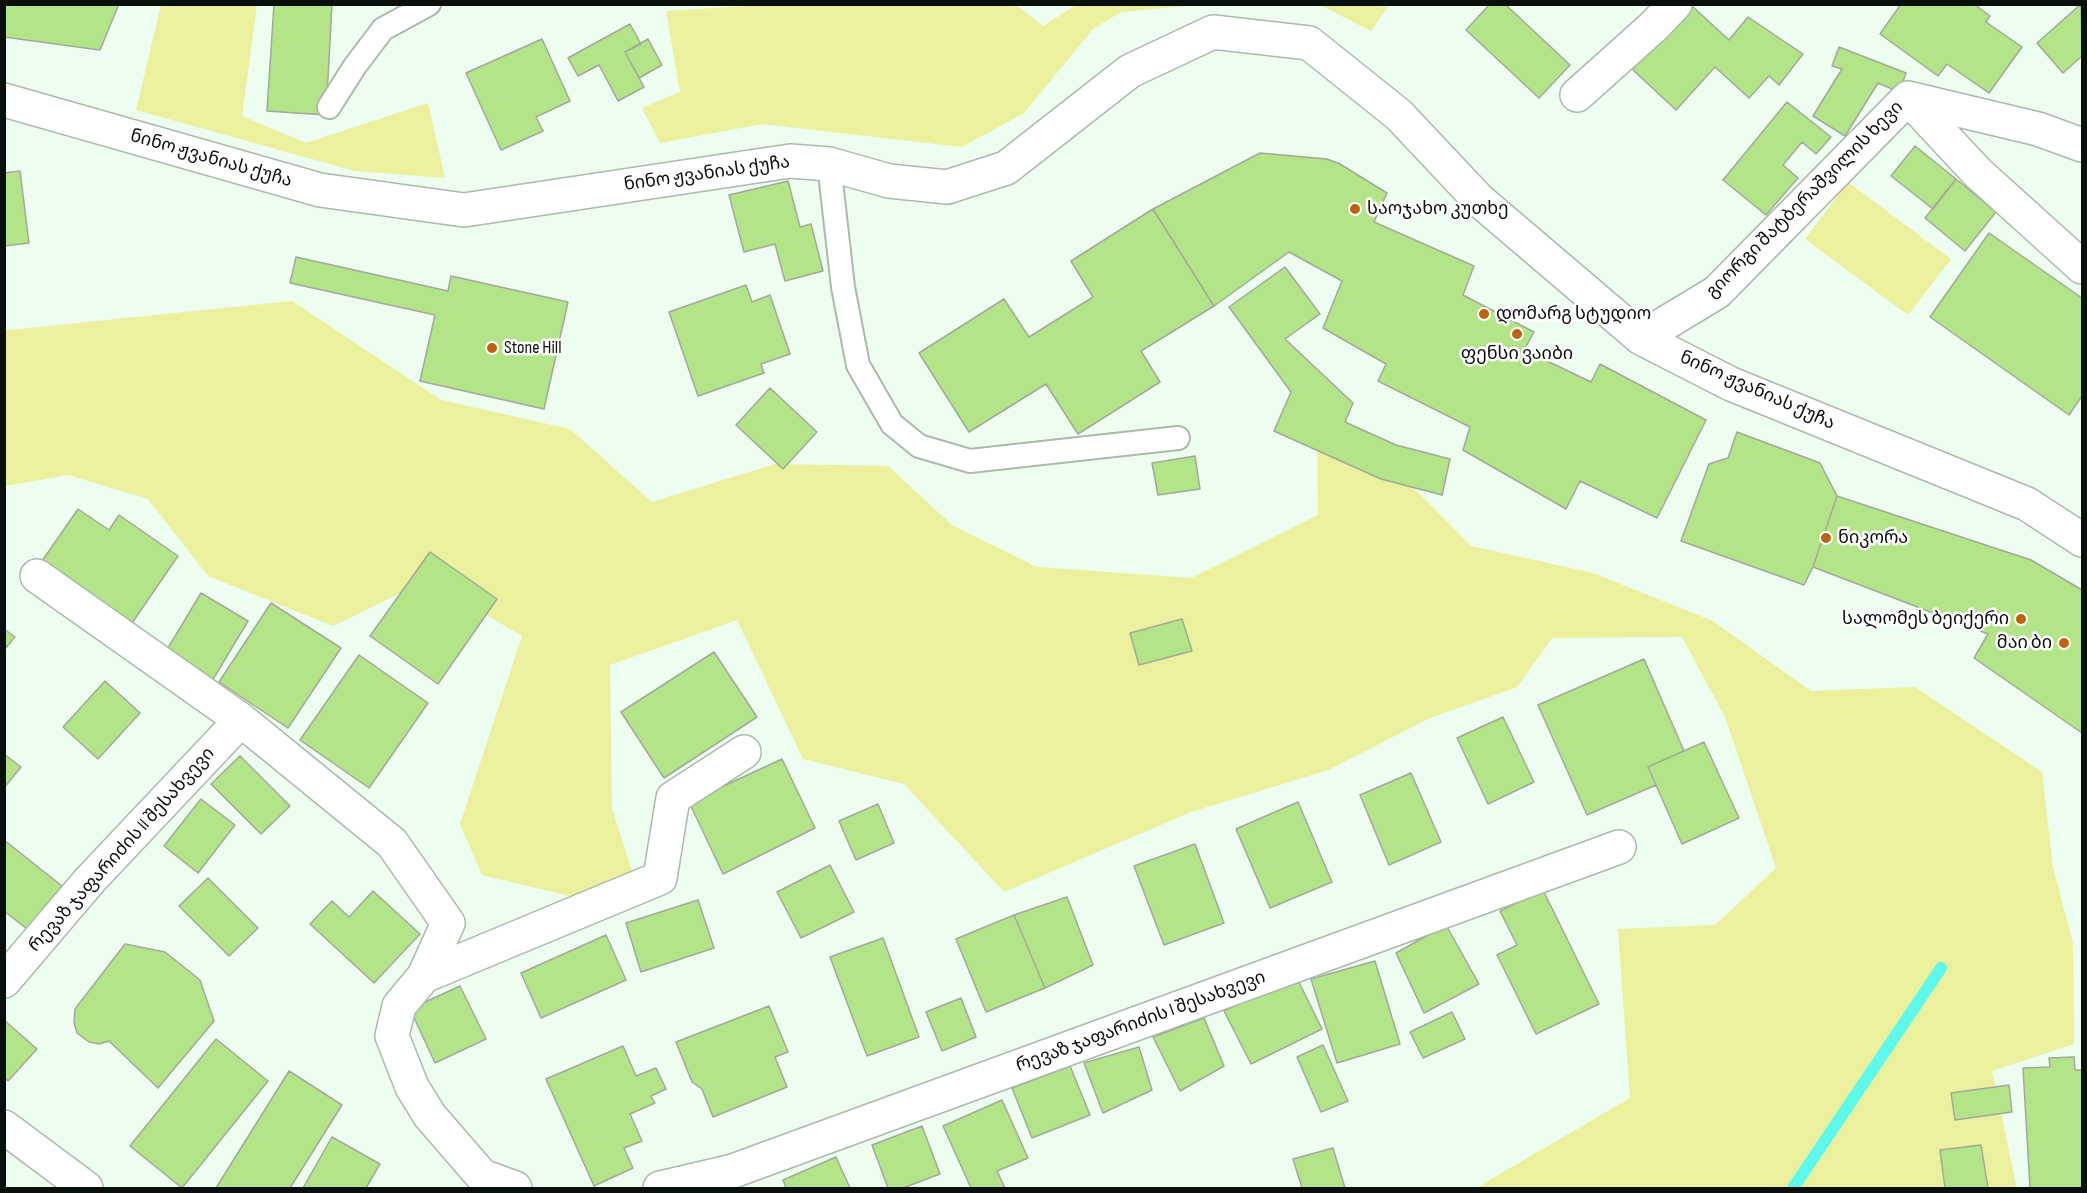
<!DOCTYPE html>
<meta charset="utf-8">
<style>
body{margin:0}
#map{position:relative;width:2087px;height:1193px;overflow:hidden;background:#edfdef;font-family:"Sofia Sans Condensed",sans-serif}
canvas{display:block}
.frame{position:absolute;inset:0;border:6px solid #090f0a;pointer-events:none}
</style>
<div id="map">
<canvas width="2087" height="1193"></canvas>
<div class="frame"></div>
</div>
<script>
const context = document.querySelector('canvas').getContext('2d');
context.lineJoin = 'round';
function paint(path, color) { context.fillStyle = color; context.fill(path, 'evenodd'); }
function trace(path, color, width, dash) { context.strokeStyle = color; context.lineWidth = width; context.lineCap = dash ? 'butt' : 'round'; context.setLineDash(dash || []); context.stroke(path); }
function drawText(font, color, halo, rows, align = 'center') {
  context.font = font + ' "Sofia Sans Condensed","Noto Sans Georgian",sans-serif'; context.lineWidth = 5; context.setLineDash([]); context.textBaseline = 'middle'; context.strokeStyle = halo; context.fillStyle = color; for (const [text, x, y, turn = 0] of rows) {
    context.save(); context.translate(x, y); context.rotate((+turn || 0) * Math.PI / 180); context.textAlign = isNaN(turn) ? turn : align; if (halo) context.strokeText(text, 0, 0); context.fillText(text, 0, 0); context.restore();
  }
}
paint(new Path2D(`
 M 161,5 L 257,5 L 242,116 L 306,143 L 428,103 L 445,178 L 355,171 L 136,110 Z
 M 759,5 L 1016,5 L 1043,26 L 1076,5 L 1198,5 L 1121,12 L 1093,29 L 1024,113 L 962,147 L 762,124 L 660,143 L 642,108 L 680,92 L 666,11 Z
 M 1320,5 L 1389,5 L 1371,31 Z
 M 1848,182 L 1951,259 L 1908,315 L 1805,239 Z
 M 292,301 L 441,400 L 570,429 L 652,502 L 775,464 L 888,466 L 952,525 L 1037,567 L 1191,578 L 1318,515 L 1317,414 L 1374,448 L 1471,546 L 1593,573 L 1713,621 L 1811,691 L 1915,687 L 2042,772 L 2053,868 L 2073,943 L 2074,1044 L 1992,1071 L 2017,1188 L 1476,1188 L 1630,1098 L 1618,929 L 1715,925 L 1776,868 L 1725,717 L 1682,637 L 1552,638 L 1517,687 L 1430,718 L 1328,770 L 1191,812 L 1004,892 L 904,784 L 803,759 L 737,620 L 610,665 L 612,809 L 635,880 L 578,898 L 482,875 L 460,824 L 522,636 L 427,580 L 333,626 L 208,576 L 148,499 L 68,475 L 5,486 L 5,328 L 9,330 Z`), '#eaf09b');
trace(new Path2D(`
 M 1793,1188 L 1941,968`), '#5ff8ed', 12);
const building = new Path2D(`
 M 4,4 L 119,4 L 100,50 L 4,37 Z
 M 274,4 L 332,4 L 326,115 L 267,111 Z
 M 1490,4 L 1505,4 L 1570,65 L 1539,98 L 1466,30 Z
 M 1901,4 L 1974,4 L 1990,16 L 1986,22 L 2022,47 L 1989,93 L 1947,64 L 1938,76 L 1880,34 Z
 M 2081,4 L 2082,56 L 2063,73 L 2037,43 Z
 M 1691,5 L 1729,40 L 1748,17 L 1803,54 L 1779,85 L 1769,76 L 1749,98 L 1715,67 L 1676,110 L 1632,69 Z
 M 630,24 L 641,44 L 625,52 L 644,87 L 618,101 L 599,65 L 578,76 L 568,58 Z
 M 542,39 L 570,101 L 536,117 L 543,131 L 501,150 L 466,73 Z
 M 648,39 L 662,65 L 639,78 L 625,52 Z
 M 1839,47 L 1906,73 L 1899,92 L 1878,83 L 1845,136 L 1813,116 L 1842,69 L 1832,66 Z
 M 1787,102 L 1831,137 L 1816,154 L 1802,142 L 1783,165 L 1798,178 L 1766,215 L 1723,180 Z
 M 1915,146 L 1956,179 L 1933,209 L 1891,176 Z
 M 1260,153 L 1327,159 L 1340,164 L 1387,193 L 1374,222 L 1474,266 L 1463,295 L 1534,332 L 1524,350 L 1591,382 L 1600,364 L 1706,420 L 1657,518 L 1580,481 L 1566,509 L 1463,450 L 1470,427 L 1378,381 L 1386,364 L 1323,328 L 1342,281 L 1289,252 L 1214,306 L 1153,209 Z
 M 20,171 L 29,243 L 4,246 L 4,173 Z
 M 1956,179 L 1996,212 L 1965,251 L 1925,218 Z
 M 788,181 L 800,227 L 811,224 L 823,271 L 785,281 L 775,244 L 744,252 L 729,195 Z
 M 1153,209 L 1214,306 L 1141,351 L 1160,382 L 1078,434 L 1046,384 L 969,432 L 919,353 L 1004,299 L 1029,337 L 1093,297 L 1071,261 Z
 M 1989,233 L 2082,298 L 2082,396 L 2069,415 L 1930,317 Z
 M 296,257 L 448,291 L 451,276 L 568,302 L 544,409 L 420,381 L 435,315 L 290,283 Z
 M 1285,267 L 1320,314 L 1285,339 L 1353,403 L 1345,422 L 1396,445 L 1450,459 L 1442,495 L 1381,479 L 1274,431 L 1291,392 L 1229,307 Z
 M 746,285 L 752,302 L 770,295 L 790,354 L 761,364 L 764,373 L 698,396 L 669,312 Z
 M 770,388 L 817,432 L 783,469 L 736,425 Z
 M 1737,432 L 1820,463 L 1837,496 L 1813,567 L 1804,585 L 1681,541 L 1709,464 L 1728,458 Z
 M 1195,456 L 1200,489 L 1158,495 L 1152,463 Z
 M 1837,496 L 2031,560 L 2082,590 L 2082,733 L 1974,658 L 1988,634 L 1813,567 Z
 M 78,509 L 109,530 L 119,515 L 178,556 L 130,626 L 40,564 Z
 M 430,552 L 497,599 L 438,684 L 370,636 Z
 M 201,593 L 248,621 L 212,681 L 165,653 Z
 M 271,603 L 341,648 L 288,728 L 219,682 Z
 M 1182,619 L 1192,651 L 1139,665 L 1130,633 Z
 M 4,629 L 15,637 L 4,650 Z
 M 714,652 L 757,717 L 664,778 L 621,712 Z
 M 359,655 L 428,703 L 369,788 L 300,740 Z
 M 1644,659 L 1684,751 L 1648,767 L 1656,785 L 1587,815 L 1538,705 Z
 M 105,681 L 140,713 L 98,759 L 63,727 Z
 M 1503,717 L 1534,782 L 1488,804 L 1457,738 Z
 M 1704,742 L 1739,818 L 1682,844 L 1648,767 Z
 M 4,754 L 21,767 L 4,788 Z
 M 240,756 L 290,806 L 261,834 L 211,784 Z
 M 782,759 L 815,828 L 723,874 L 689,802 Z
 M 1411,773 L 1441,842 L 1389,865 L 1360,795 Z
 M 201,799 L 235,825 L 198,873 L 164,846 Z
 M 1298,802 L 1332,882 L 1270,908 L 1236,829 Z
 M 878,804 L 894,843 L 856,860 L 839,821 Z
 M 4,840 L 62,886 L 27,929 L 4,911 Z
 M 1195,844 L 1224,923 L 1164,945 L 1134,866 Z
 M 830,865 L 854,912 L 801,938 L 777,892 Z
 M 208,878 L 258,928 L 229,956 L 179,906 Z
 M 1543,890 L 1599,1004 L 1536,1034 L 1497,955 L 1517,945 L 1500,911 Z
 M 373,891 L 420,934 L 374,983 L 310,924 L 332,901 L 349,917 Z
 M 1067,897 L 1093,965 L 1045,988 L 1014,915 Z
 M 698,900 L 714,948 L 641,972 L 626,923 Z
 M 1014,915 L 1045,988 L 986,1012 L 956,939 Z
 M 1446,925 L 1479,984 L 1424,1013 L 1396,953 Z
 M 606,935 L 626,980 L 541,1018 L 521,973 Z
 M 883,938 L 919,1037 L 867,1056 L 830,957 Z
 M 125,944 L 165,952 L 200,980 L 214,1021 L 158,1088 L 109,1041 L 99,1044 L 89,1042 L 77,1033 L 74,1022 L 75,1009 Z
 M 1375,961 L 1400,1044 L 1337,1063 L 1311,979 Z
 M 1296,976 L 1322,1029 L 1251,1064 L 1224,1011 Z
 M 460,986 L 486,1039 L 435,1063 L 410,1009 Z
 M 961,998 L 976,1037 L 942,1051 L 926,1012 Z
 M 769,1006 L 788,1052 L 775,1057 L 787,1087 L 713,1117 L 702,1089 L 692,1082 L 676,1042 Z
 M 1452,1012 L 1465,1039 L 1423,1058 L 1410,1032 Z
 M 1204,1018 L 1224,1066 L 1180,1091 L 1153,1037 Z
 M 4,1020 L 37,1049 L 8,1081 L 4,1077 Z
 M 216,1039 L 268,1081 L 182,1188 L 130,1146 Z
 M 1323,1045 L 1348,1101 L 1321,1112 L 1297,1057 Z
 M 623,1046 L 636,1076 L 656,1068 L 666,1089 L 651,1096 L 655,1103 L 630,1114 L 642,1141 L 624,1148 L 633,1168 L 594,1186 L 546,1079 Z
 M 1139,1047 L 1152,1090 L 1103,1113 L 1084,1063 Z
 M 2074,1057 L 2075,1070 L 2082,1070 L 2082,1188 L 2030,1188 L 2023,1068 L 2050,1067 L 2049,1058 Z
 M 1070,1066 L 1090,1115 L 1032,1138 L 1012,1088 Z
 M 289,1071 L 342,1105 L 290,1188 L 216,1188 Z
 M 2009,1085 L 2012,1112 L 1955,1120 L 1951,1093 Z
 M 1002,1100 L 1028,1158 L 997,1171 L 1005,1188 L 971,1188 L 943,1126 Z
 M 922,1126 L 940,1174 L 903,1188 L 888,1188 L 872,1145 Z
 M 332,1137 L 380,1164 L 366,1188 L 303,1188 Z
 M 1981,1145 L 1988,1188 L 1945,1188 L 1940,1150 Z
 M 1333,1148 L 1345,1188 L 1302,1188 L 1293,1159 Z
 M 836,1157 L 850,1188 L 786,1188 L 783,1180 Z`);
paint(building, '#b4e488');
trace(building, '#a1aa9a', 1.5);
const lane = new Path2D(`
 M 329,107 L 355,66 L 383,29 L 429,4
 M 829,164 L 843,287 L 858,365 L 892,424 L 919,446 L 970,461 L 1178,438`);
const street = new Path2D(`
 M 1577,95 L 1653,27 L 1675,4
 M 1908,98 L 1977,172 L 2082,267
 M 4,100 L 320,190 L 464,210 L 790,161 L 829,164 L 889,181 L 947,187 L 1006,168 L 1130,71 L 1213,32 L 1309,43 L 1399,115 L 1479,200 L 1641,338 L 1731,384 L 2027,504 L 2082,540
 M 1641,338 L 1717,292 L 1908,98 L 2038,129 L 2082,145
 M 37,576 L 241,720 L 392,843 L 448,923 L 424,976
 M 4,981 L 90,880 L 241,720
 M 515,1188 L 482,1176 L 430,1116 L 412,1087 L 392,1036 L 399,1006 L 424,976 L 660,878 L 673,798 L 744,752
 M 660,1188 L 733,1171 L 1619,847`);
const secondary = new Path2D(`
 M 4,1127 L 86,1188`);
trace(lane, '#abbaad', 26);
trace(street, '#abbaad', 36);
trace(secondary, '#abbaad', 36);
trace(lane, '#fff', 22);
trace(street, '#fff', 33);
trace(secondary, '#fff', 33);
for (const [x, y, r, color] of [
 [1355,209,6,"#be620e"],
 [1484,314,6,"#be620e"],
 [1517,334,6,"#be620e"],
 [492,348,6,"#be620e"],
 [1826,538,6,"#be620e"],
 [2021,619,6,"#be620e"],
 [2064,643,6,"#be620e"]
]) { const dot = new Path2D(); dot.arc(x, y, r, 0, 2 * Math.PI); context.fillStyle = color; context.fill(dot); trace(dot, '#fff', 2); }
drawText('18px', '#090f0a', '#fff', [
 ["ნინო ჟვანიას ქუჩა",211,159,16],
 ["ნინო ჟვანიას ქუჩა",707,174,-8],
 ["გიორგი შატბერაშვილის ხევი",1805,200,-45],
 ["ნინო ჟვანიას ქუჩა",1757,391,24],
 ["რევაზ ჯაფარიძის II შესახვევი",122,850,-48],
 ["რევაზ ჯაფარიძის I შესახვევი",1141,1022,-20]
]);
drawText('18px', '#090f0a', '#fff', [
 ["საოჯახო კუთხე",1367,209],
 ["დომარგ სტუდიო",1496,314],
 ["Stone Hill",504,348],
 ["ფენსი ვაიბი",1517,354,"center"],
 ["ნიკორა",1838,538],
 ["სალომეს ბეიქერი",2009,619,"right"],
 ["მაი ბი",2052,643,"right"]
], 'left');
</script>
